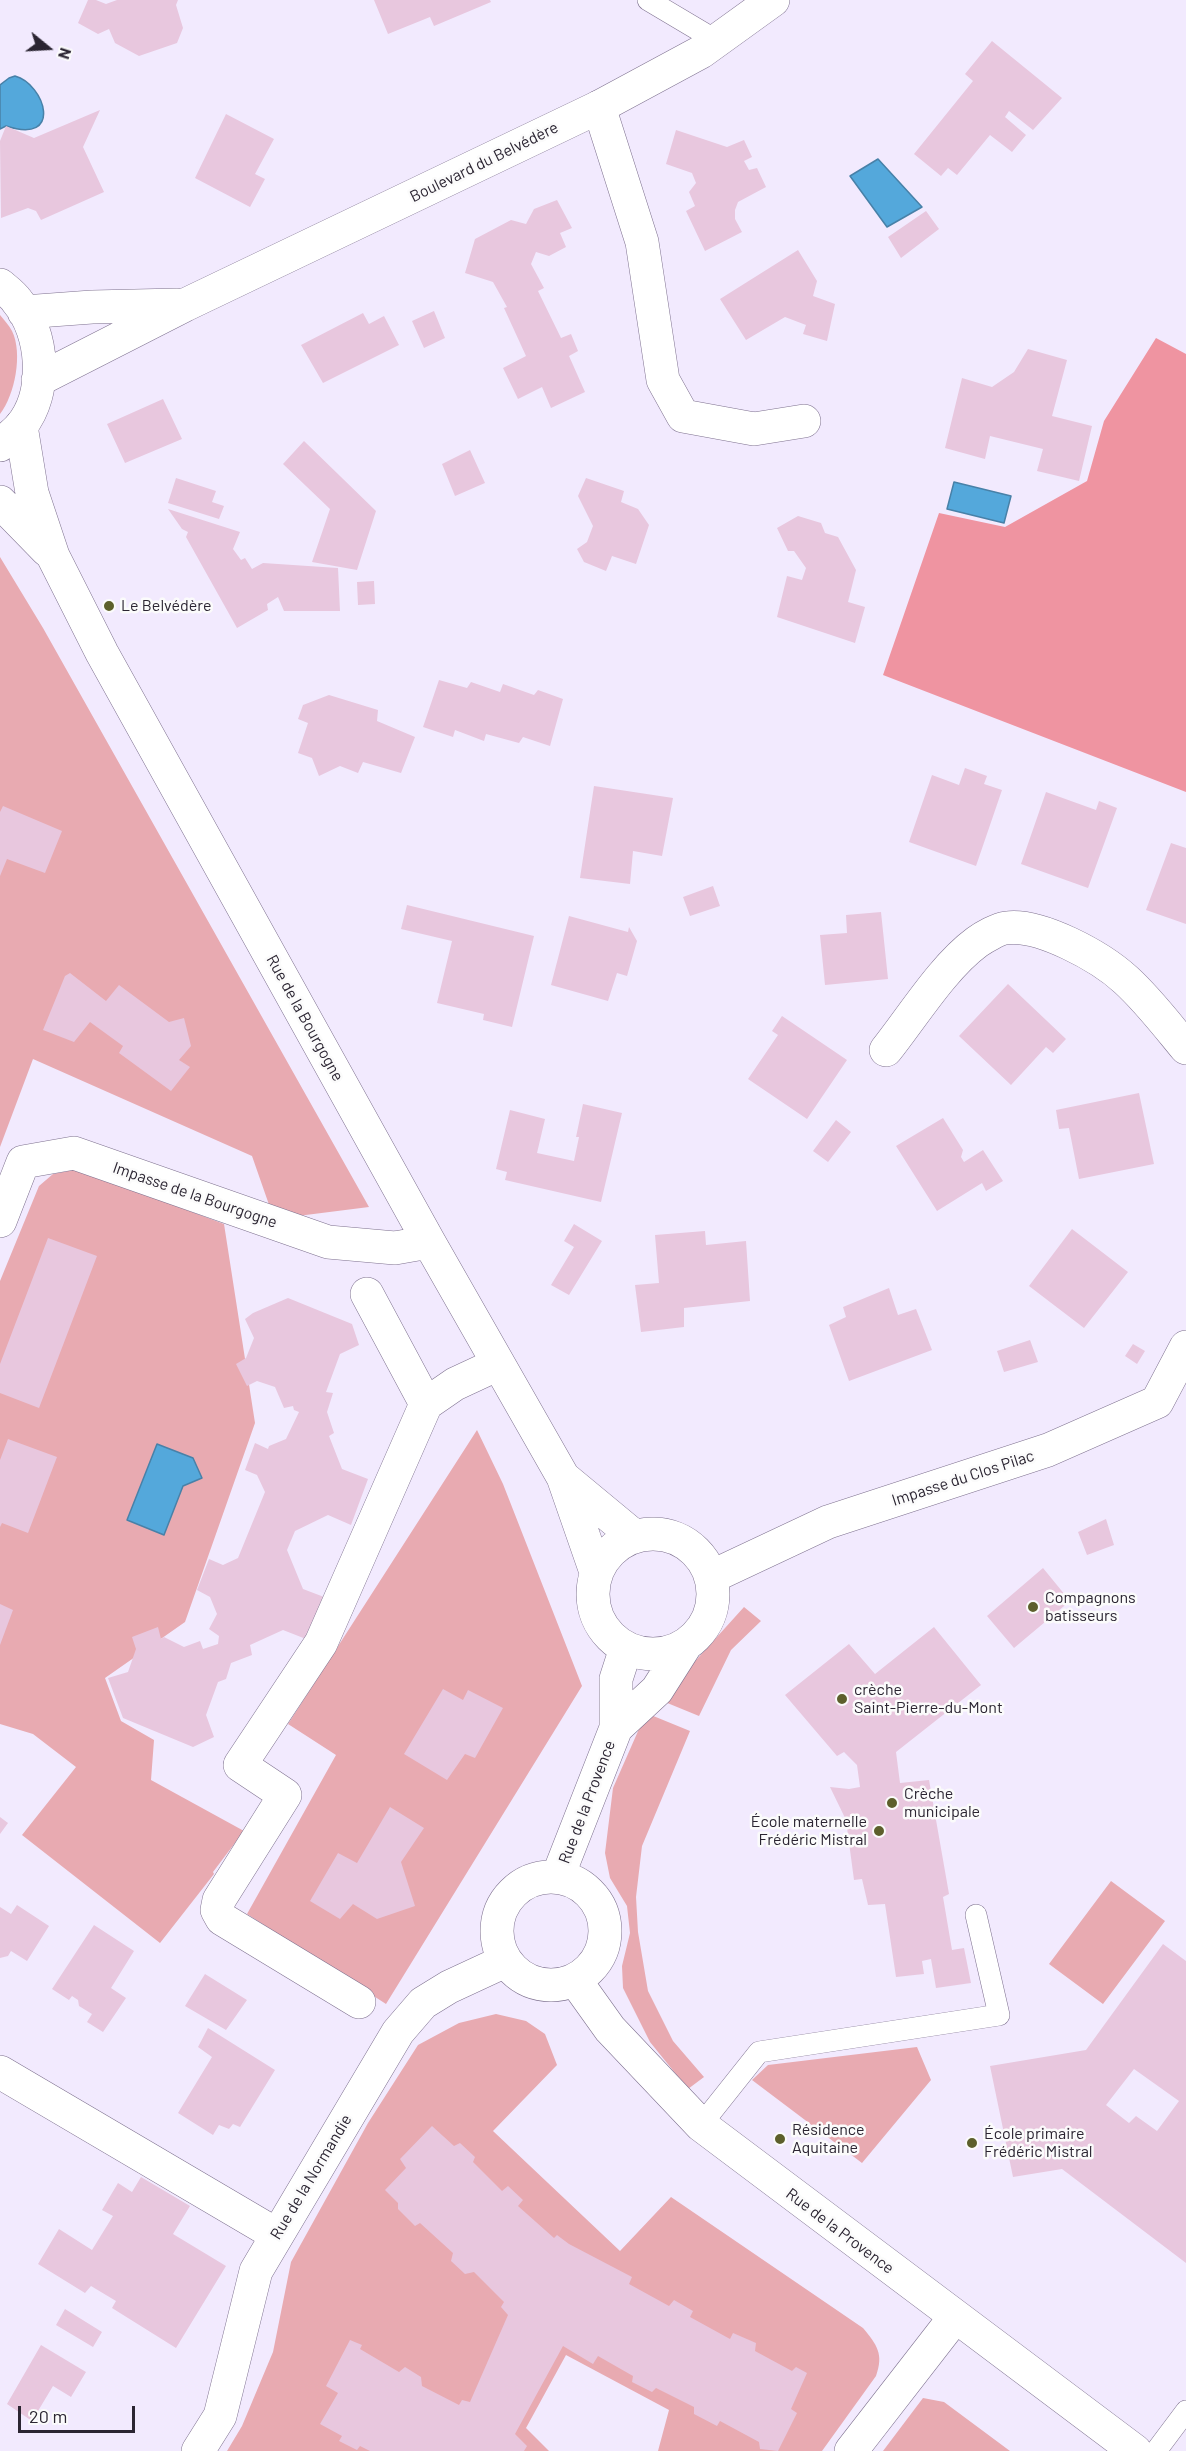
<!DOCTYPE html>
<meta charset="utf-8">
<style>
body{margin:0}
#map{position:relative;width:1186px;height:2451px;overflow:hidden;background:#f2eafe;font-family:Barlow,sans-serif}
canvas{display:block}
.north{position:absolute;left:18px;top:18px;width:60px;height:60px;-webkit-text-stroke:4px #fbfbfb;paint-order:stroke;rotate:108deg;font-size:16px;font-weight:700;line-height:24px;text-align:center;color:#2b2532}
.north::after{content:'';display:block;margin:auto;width:21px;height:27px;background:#2b2532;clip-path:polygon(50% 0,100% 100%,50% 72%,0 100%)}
.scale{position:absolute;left:18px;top:2406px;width:117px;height:27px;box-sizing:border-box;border:3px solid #2b2532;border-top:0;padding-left:8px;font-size:18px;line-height:21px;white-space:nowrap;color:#2b2532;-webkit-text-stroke:4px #fbfbfb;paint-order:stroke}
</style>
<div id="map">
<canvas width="1186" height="2451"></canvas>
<div class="north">N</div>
<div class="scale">20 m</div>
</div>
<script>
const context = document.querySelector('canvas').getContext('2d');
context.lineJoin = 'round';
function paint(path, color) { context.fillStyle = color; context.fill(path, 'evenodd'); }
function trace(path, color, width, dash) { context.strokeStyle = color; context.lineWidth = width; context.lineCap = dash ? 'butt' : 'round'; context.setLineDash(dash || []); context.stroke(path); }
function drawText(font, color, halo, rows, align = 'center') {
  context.font = font + ' Barlow,sans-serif'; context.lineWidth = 5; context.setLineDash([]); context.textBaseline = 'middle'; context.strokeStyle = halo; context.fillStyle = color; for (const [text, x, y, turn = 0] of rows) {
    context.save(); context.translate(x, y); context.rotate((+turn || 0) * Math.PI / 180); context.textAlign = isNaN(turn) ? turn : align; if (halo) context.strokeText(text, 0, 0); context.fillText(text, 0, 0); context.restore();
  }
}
paint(new Path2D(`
 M 0,315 C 4,320 9,325 12,331 C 23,353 15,395 0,414 Z
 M 0,557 L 43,628 L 369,1207 L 274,1219 L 252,1156 L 33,1059 L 0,1147 Z
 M 78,1169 L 224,1224 L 255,1423 L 185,1622 L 105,1678 L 121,1721 L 154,1740 L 151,1780 L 244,1831 L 213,1872 L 214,1874 L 160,1943 L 22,1835 L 76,1767 L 33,1734 L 0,1724 L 0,1281 L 39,1186 L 53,1174 Z
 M 477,1430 L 503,1484 L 582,1686 L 386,2004 L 247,1914 L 336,1755 L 288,1724 Z
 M 744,1607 L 761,1621 L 731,1650 L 699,1716 L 660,1700 Z
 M 646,1713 L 690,1731 L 642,1846 L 636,1897 L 638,1932 L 648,1991 L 673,2041 L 704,2077 L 688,2089 L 650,2042 L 623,1988 L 622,1966 L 630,1933 L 627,1906 L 610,1878 L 605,1853 L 613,1788 Z
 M 1111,1881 L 1165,1921 L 1103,2004 L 1049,1964 Z
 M 496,2014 L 526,2021 L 545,2034 L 557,2065 L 493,2131 L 620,2251 L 671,2197 L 863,2328 C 877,2345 884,2354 876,2376 L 822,2451 L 658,2451 L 669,2410 L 566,2355 L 526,2428 L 549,2451 L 227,2451 L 242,2426 L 273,2352 L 291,2262 L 368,2123 L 418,2045 L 459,2023 Z
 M 917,2047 L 931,2080 L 862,2163 L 752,2080 L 768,2065 Z
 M 923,2398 L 944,2402 L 1010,2451 L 883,2451 Z`), '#e8aab1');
paint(new Path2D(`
 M 1156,338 L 1186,354 L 1186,792 L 883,675 L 939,513 L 1005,527 L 1087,481 L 1104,421 Z`), '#ef94a1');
const water = new Path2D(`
 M 15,76 C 45,84 64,145 6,126 L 0,129 L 0,85 L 9,78 Z
 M 878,159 L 922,207 L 887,227 L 850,176 Z
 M 954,482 L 1011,496 L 1004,523 L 947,509 Z
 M 157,1444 L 193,1458 L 202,1478 L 183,1486 L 164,1535 L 127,1520 Z`);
paint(water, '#54a8db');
trace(water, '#4881a8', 1.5);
paint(new Path2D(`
 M 88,0 L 96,0 L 106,4 L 117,0 L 178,0 L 176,5 L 183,28 L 177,43 L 139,56 L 115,43 L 109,29 L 98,34 L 78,23 Z
 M 374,0 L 490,0 L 491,2 L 434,26 L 430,17 L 388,34 Z
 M 992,41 L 1062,98 L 1033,130 L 1009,111 L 1005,117 L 1026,135 L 1012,152 L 990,135 L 957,175 L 948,168 L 941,176 L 914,154 L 973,81 L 965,74 Z
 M 100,110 L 83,147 L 104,192 L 41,220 L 36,211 L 28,208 L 1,218 L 0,141 L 6,126 L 34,138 Z
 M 226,114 L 274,139 L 255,174 L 265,179 L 250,207 L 195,178 Z
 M 676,130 L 727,147 L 744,140 L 752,157 L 744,161 L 749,170 L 757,168 L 766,187 L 738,202 L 735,210 L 735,219 L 742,232 L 705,251 L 686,211 L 695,206 L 689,192 L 696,183 L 692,173 L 666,164 Z
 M 557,200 L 572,228 L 560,233 L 566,247 L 549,256 L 536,252 L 531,264 L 544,288 L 538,291 L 561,338 L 571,334 L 578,351 L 569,356 L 585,392 L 551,408 L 542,387 L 518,399 L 503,368 L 526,356 L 504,308 L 507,307 L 493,282 L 465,273 L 475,239 L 511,220 L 526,224 L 534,209 Z
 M 926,211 L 939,229 L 901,258 L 888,237 Z
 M 798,250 L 817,281 L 813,296 L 835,304 L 827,341 L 803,334 L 806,325 L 785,317 L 746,340 L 720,299 Z
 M 434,311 L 445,338 L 424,348 L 412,321 Z
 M 363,313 L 369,324 L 384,316 L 399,345 L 323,383 L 301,345 Z
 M 1028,349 L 1067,360 L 1052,416 L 1092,426 L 1079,481 L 1037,471 L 1043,449 L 990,436 L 985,459 L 945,448 L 962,378 L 992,387 L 1014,372 Z
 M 163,399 L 182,439 L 125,463 L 107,424 Z
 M 304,441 L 376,511 L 357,570 L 312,562 L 330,509 L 283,464 Z
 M 470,450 L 485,483 L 455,496 L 442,464 Z
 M 176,478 L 216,491 L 212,502 L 224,506 L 219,519 L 168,503 Z
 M 586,478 L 624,491 L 621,502 L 638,509 L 649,525 L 636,564 L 612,556 L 606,571 L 584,562 L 577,549 L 587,542 L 593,526 L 578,496 Z
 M 168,509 L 240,532 L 233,549 L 241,560 L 245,558 L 252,569 L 263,563 L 338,568 L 340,611 L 284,611 L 278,597 L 267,604 L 268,610 L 237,628 L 186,537 L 188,532 L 182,529 Z
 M 798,516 L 821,523 L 825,533 L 838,537 L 856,570 L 848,602 L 865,607 L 855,643 L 777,617 L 787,576 L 802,580 L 806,568 L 794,551 L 788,551 L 777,528 Z
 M 374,581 L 375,604 L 358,605 L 357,582 Z
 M 439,680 L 467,688 L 471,682 L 500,692 L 503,684 L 534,695 L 538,690 L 563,699 L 550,746 L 523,737 L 519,743 L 486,734 L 484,741 L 455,730 L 453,737 L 423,727 Z
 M 329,695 L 378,710 L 377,721 L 415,737 L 401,773 L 363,762 L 358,773 L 340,766 L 319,776 L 312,758 L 298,753 L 308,723 L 298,719 L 303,705 Z
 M 965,768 L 987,776 L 984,784 L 1002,790 L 976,866 L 909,842 L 932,775 L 959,785 Z
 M 594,786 L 673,798 L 662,856 L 633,851 L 630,884 L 580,878 Z
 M 1046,792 L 1096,810 L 1099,801 L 1117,808 L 1088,888 L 1021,864 Z
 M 3,806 L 62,831 L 45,873 L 7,859 L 0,876 L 0,812 Z
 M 1171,843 L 1186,848 L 1186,924 L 1146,910 Z
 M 713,886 L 720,906 L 690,916 L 683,897 Z
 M 407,905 L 534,936 L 512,1027 L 483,1020 L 484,1014 L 437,1003 L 452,941 L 401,929 Z
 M 881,912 L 888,979 L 825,985 L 820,935 L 847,933 L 846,915 Z
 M 569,916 L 628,932 L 629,927 L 637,941 L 627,976 L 617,973 L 608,1001 L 551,985 Z
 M 70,973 L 106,1001 L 119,985 L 169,1022 L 184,1018 L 191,1046 L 179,1060 L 190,1067 L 171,1091 L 119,1053 L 123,1046 L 90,1022 L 74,1042 L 43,1030 L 65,976 Z
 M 1008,984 L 1066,1039 L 1053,1053 L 1046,1047 L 1011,1085 L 959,1036 Z
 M 782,1016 L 847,1060 L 807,1119 L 748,1079 L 778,1035 L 772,1031 Z
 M 1139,1093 L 1154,1164 L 1079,1179 L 1069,1128 L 1059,1129 L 1056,1110 Z
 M 583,1104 L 622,1113 L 601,1202 L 505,1180 L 507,1172 L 496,1169 L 510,1110 L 545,1119 L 537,1153 L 574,1161 L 579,1137 L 576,1137 Z
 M 943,1118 L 963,1150 L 961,1157 L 964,1162 L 983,1150 L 1003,1181 L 986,1191 L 982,1183 L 937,1211 L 896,1146 Z
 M 836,1120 L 851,1132 L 828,1162 L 813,1151 Z
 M 574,1224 L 602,1241 L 569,1295 L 551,1285 L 574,1247 L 564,1241 Z
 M 1072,1229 L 1128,1272 L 1084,1328 L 1029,1286 Z
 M 705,1231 L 706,1245 L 746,1241 L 750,1301 L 684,1308 L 684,1327 L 641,1332 L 635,1285 L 659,1283 L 655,1235 Z
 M 48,1238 L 97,1256 L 39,1408 L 0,1393 L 0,1364 Z
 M 889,1288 L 898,1315 L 916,1309 L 932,1350 L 849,1381 L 829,1325 L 846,1317 L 843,1307 Z
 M 288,1298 L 352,1324 L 359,1345 L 340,1354 L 326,1392 L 333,1393 L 327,1412 L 334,1433 L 329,1436 L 342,1469 L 368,1479 L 351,1525 L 328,1515 L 295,1531 L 287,1550 L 303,1589 L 324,1597 L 306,1639 L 283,1630 L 250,1645 L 252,1655 L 231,1663 L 226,1679 L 218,1682 L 206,1715 L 214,1737 L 193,1747 L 123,1718 L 108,1678 L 128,1672 L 136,1649 L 132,1637 L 158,1627 L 161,1639 L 164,1637 L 184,1647 L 200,1641 L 203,1649 L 218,1644 L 219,1636 L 209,1629 L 217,1614 L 210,1597 L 197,1590 L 209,1559 L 223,1565 L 238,1558 L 265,1492 L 257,1475 L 245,1470 L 255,1443 L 268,1449 L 269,1446 L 286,1439 L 299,1412 L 294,1410 L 293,1406 L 284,1408 L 275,1387 L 257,1381 L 247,1386 L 236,1364 L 246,1358 L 254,1338 L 245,1319 L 253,1313 Z
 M 1030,1340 L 1038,1362 L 1004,1372 L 997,1351 Z
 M 1133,1344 L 1145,1351 L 1137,1364 L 1125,1356 Z
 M 8,1439 L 57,1457 L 28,1533 L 2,1523 L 0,1527 L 0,1460 Z
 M 1106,1519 L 1114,1545 L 1087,1555 L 1078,1532 Z
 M 1043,1568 L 1070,1601 L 1014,1648 L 987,1616 Z
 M 0,1604 L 13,1610 L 0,1645 Z
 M 934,1627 L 981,1685 L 896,1752 L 900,1783 L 929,1780 L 949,1894 L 943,1897 L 952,1950 L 964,1948 L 971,1983 L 936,1988 L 931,1959 L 922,1961 L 924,1974 L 896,1977 L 885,1904 L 868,1905 L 862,1879 L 854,1880 L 846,1820 L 830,1787 L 849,1789 L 860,1787 L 857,1765 L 844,1752 L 837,1756 L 785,1695 L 849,1644 L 875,1674 Z
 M 443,1689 L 463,1700 L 468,1690 L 503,1708 L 475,1758 L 465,1754 L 447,1780 L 404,1754 Z
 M 390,1807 L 424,1828 L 401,1862 L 415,1906 L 377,1919 L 353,1904 L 340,1919 L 310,1901 L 338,1853 L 357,1863 Z
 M 0,1817 L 8,1823 L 0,1834 Z
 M 17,1905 L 49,1926 L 27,1961 L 11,1951 L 8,1956 L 0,1958 L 0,1907 L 11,1914 Z
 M 94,1925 L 134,1951 L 111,1988 L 126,1998 L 103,2032 L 87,2022 L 92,2014 L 79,2006 L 78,2000 L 72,1996 L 69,2000 L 52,1989 Z
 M 1163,1944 L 1186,1961 L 1186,2263 L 1062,2169 L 1013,2177 L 990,2066 L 1086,2050 ZM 1134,2069 L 1179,2101 L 1157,2131 L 1136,2116 L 1129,2123 L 1106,2105 Z
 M 205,1974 L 247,2000 L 226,2030 L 185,2006 Z
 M 208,2028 L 275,2070 L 240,2127 L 233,2124 L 229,2129 L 219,2125 L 213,2135 L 178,2113 L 212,2057 L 198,2047 Z
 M 432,2126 L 454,2146 L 460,2143 L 475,2157 L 473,2162 L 502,2191 L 508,2186 L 523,2200 L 518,2206 L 554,2238 L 557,2235 L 569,2244 L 632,2277 L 629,2284 L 669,2306 L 674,2300 L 693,2311 L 690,2317 L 730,2339 L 733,2333 L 756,2343 L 755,2351 L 792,2371 L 796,2367 L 807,2373 L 791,2409 L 797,2413 L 778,2451 L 760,2449 L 759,2442 L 720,2421 L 717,2426 L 694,2414 L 694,2407 L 656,2388 L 652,2392 L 632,2382 L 633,2376 L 598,2356 L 593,2364 L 563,2346 L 515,2434 L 527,2446 L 524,2451 L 370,2451 L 360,2446 L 357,2450 L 339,2441 L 342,2436 L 320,2424 L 338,2393 L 326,2386 L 350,2340 L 362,2345 L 360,2349 L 399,2372 L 405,2367 L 421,2377 L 422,2386 L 459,2405 L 462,2400 L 470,2402 L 508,2315 L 501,2307 L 504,2302 L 474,2272 L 465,2274 L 451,2261 L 453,2253 L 420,2223 L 415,2226 L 398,2209 L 398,2203 L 385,2190 L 406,2168 L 400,2159 Z
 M 141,2177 L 190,2206 L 173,2234 L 226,2266 L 176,2348 L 112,2308 L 116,2301 L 91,2286 L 85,2293 L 38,2264 L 59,2229 L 92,2250 L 113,2216 L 102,2210 L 118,2183 L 132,2192 Z
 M 65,2309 L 102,2332 L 93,2347 L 56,2325 Z
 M 41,2345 L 86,2372 L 71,2397 L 53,2386 L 32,2421 L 7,2404 Z`), '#e8c7de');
const service = new Path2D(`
 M 648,0 L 717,41
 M 701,2125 L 759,2052 L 999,2015 L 976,1915
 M 1156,2451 L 1186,2411`);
const minor = new Path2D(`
 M 599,107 L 642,242 L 663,380 L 683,416 L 754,429 L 804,421
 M 21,426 L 32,493 L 53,556 L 102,653 L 429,1242 L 563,1477 L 596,1572
 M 0,502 L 47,550
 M 886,1050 C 913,1016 943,967 977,942 C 984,937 998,929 1006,928 C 1040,923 1101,957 1126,980 C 1148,1000 1167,1025 1186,1048
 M 0,1221 L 23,1162 L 74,1153 L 328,1242 L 395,1248 L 429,1242
 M 367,1294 L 426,1404
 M 564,1478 L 634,1536
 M593 1594a60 60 0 1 1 120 0a60 60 0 1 1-120 0Z
 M 711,1577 L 828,1522 L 1048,1450 L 1157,1402 L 1186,1347
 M 616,1728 L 657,1690 L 685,1646
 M 558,1876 L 616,1728 L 616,1679 L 626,1648
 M497 1931a54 54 0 1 1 108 0a54 54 0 1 1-108 0Z
 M 575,1980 L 610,2029 L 701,2125 L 1135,2451
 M 359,2002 L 222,1919 L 217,1910 L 219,1900 L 285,1795 L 240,1765 L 321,1643 L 426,1404 L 455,1384 L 498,1364
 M 0,2072 L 277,2235
 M 198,2451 L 220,2416 L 256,2271 L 398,2032 L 423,2003 L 449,1987 L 505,1961
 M 851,2451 L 955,2317`);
const tertiary = new Path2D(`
 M 0,285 C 6,290 13,295 17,301 C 44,333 48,393 21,426 C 15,433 7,439 0,445
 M 24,312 L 92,307 L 177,305
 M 38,380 L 185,305 L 599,107 L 701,52 L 773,0`);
trace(service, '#7e718f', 22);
trace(minor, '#7e718f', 34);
trace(tertiary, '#7e718f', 34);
trace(service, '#fff', 21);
trace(minor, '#fff', 33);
trace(tertiary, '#fff', 33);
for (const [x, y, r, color] of [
 [109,606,6,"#5d5f2c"],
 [1033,1607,6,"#5d5f2c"],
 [842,1699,6,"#5d5f2c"],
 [892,1803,6,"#5d5f2c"],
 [879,1831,6,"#5d5f2c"],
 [780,2139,6,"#5d5f2c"],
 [972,2143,6,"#5d5f2c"]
]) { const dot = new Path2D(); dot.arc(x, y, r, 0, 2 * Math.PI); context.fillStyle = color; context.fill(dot); trace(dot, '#fbfbfb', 2); }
drawText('16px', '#2b2532', '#fbfbfb', [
 ["Boulevard du Belvédère",484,162,-26],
 ["Rue de la Bourgogne",305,1018,61],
 ["Impasse de la Bourgogne",195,1195,19],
 ["Impasse du Clos Pilac",963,1478,-18],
 ["Rue de la Provence",587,1802,-69],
 ["Rue de la Normandie",311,2177,-59],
 ["Rue de la Provence",840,2231,37]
]);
drawText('16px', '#2b2532', '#fbfbfb', [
 ["Le Belvédère",121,606],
 ["Compagnons",1045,1598],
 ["batisseurs",1045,1616],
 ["crèche",854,1690],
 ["Saint-Pierre-du-Mont",854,1708],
 ["Crèche",904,1794],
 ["municipale",904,1812],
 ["École maternelle",867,1822,"right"],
 ["Frédéric Mistral",867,1840,"right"],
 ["Résidence",792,2130],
 ["Aquitaine",792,2148],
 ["École primaire",984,2134],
 ["Frédéric Mistral",984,2152]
], 'left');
</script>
